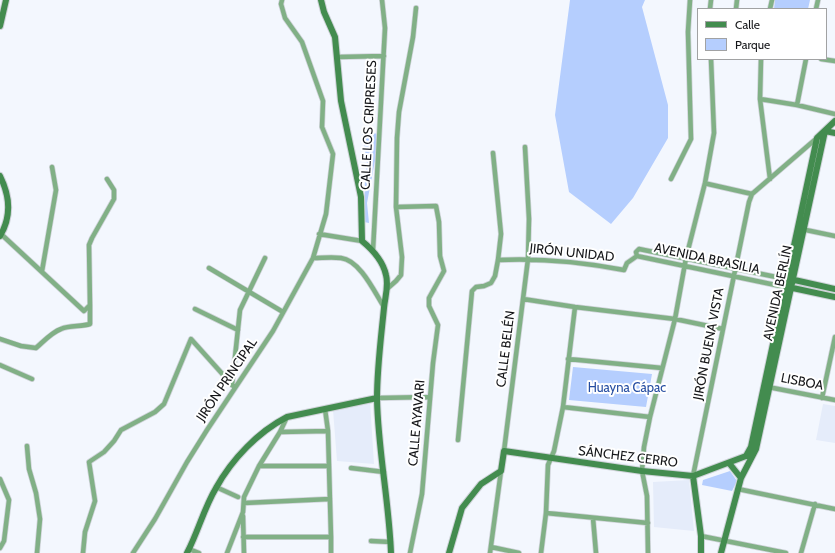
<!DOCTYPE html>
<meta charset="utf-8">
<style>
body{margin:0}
#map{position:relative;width:835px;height:553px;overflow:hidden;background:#f3f7fe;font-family:Cabin,sans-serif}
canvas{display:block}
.legend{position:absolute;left:697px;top:8px;width:130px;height:52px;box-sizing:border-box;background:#fff;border:1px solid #a1a2a3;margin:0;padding:5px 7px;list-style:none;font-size:12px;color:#151619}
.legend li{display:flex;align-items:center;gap:8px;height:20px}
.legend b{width:20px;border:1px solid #a1a2a3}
</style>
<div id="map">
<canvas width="835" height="553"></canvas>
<ul class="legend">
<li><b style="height:5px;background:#438c4f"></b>Calle</li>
<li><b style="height:11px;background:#b5cefe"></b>Parque</li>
</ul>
</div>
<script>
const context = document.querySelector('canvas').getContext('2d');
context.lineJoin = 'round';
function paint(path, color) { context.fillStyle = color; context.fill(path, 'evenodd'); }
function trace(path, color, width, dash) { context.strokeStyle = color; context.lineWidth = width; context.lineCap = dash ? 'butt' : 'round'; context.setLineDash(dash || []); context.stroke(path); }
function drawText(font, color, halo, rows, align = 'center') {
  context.font = font + ' Cabin,sans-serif'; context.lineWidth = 4; context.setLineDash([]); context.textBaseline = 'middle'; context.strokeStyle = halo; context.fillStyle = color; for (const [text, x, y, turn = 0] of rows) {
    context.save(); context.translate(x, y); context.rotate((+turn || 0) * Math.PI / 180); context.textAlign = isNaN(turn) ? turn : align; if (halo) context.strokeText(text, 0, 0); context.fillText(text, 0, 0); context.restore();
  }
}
paint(new Path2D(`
 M 370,402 L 374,464 L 337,461 L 333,410 Z
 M 823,404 L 835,406 L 835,443 L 816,440 Z
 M 689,480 L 694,531 L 654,527 L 653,482 Z`), '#e5ecfa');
paint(new Path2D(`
 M 570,0 L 645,0 L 642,7 L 668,105 L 668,138 L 633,198 L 611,224 L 569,192 L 555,115 Z
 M 775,0 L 810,0 L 808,9 L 774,9 Z
 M 362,132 L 380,134 L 367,203 L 369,223 L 364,222 L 365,180 L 367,163 Z
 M 573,367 L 652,374 L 646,407 L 569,400 Z
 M 730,471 L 737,481 L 732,491 L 702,485 L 703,480 Z`), '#b5cefe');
const street = new Path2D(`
 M 710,9 L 711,0
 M 736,9 L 737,0
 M 770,9 L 772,0
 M 816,9 L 818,0
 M 338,57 L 384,56
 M 761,59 L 760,99 L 770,179
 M 821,59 L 835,61
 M 760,99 L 797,105 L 835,114
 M 797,105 L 806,59
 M 671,179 L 691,139 L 688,32 L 690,0
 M 708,184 L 752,194
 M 396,207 L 436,206 L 439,222 L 440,256 L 444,271 L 429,298 L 429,306 L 438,325 L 433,363 L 422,494 L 410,553
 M 801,229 L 835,236
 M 1,234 L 84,311 L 90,305 L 89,245 L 92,238 L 114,199 L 114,190 L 107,179
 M 319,234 L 362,241
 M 373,250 L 385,28 L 382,0
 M 313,258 C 322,258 332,257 341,258 C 360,260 375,293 384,307
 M 498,260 C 540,258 582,262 624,270 L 627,263 L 637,256
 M 209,268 L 283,312
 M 42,271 L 56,190 L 52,167
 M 785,287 L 637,256 L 636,252 L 639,249 L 786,279
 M 388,288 L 396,281 L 401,275 L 402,257 L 396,207 L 397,138 L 399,112 L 413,37 L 416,8
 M 523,299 L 575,307 L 675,319 L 723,329
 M 195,309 L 238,330
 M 0,339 L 21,346 L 36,348 C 43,342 52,332 61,329 C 70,325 81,327 90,324 L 90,305
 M 568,359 L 662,368
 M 0,365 L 32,379
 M 232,385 L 240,310 L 265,258
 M 768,387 L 835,400
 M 377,398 L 430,397
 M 822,398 L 835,337
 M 563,407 L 650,417
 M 325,409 L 328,431 L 331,537 L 331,553
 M 280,432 L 328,431
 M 458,440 L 472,291 L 476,287 L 484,286 L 491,283 L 495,276 L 498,260 L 501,234 L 493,153
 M 27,446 L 29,469 L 36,493 L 40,519 L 37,553
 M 504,451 L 528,259 L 529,219 L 525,147
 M 259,466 L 328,466
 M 351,468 L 384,472
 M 693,476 L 749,202 L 752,194 L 817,138
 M 0,479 L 9,500 L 4,541 L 0,548
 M 216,487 L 238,497
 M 738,489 L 835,509
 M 244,503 L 330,499
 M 546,513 L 648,523
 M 243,516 L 244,553
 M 593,518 L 596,553
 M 701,536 L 786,553
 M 243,537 L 331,537
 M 371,541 L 391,542
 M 491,547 L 519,553
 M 189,549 L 199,553
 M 83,553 L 85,532 L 95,501 L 89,462 L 104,452 L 114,441 L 121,430 L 155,412 L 164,404 L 191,339 L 235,388
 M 133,553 L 155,519 L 187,462 L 207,430 L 273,331 L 313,258 L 326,214 L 333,154 L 322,127 L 323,101 L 302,42 L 285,18 L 281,4 L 282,0
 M 227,553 L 243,512 L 244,497 L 259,466 L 280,432 L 287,417
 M 490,553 L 501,471
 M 541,553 L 546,513 L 548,465 L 554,451 L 563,407 L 575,307
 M 648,553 L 647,496 L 642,471 L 644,447 L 650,417 L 675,319 L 686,258 L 705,183 L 714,133 L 711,59
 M 801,553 L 815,504`);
const secondary = new Path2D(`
 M 321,0 L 324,12 L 335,37 L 341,101 L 361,197 L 362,241 C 373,250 383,261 386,275 C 389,286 385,297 384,308 C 381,338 377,368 377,399 C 378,450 389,501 391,553
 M 0,26 L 6,0
 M 825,131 L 835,133
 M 0,176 C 10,196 12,216 0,236
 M 790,279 L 835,289
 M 788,287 L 835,297
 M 746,456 L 751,447 L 817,138 L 835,121
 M 729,463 L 741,478
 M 693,476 L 701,536 L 701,553
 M 187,553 C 198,532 204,508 216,488 C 232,459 258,432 287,417 L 377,398
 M 449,553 L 462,508 L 481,484 L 501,471 L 504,451 L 642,471 L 693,476 L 746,456
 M 721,553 L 741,478 L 756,449 L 825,131`);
trace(street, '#cfd3d9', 6);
trace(secondary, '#cfd3d9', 8);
trace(street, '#81b086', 4.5);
trace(secondary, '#438c4f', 6);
drawText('13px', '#151619', '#fff', [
 ["CALLE LOS CRIPRESES",369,125,-87],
 ["JIRÓN UNIDAD",572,253,6],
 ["AVENIDA BRASILIA",707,259,12],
 ["AVENIDA BERLÍN",778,293,-78],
 ["JIRÓN BUENA VISTA",709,344,-79],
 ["CALLE BELÉN",506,349,-83],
 ["JIRÓN PRINCIPAL",227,380,-56],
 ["LISBOA",802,382,11],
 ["CALLE AYAVARI",417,423,-85],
 ["SÁNCHEZ CERRO",628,457,7]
]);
drawText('13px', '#254da1', '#fff', [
 ["Huayna Cápac",627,388]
]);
</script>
